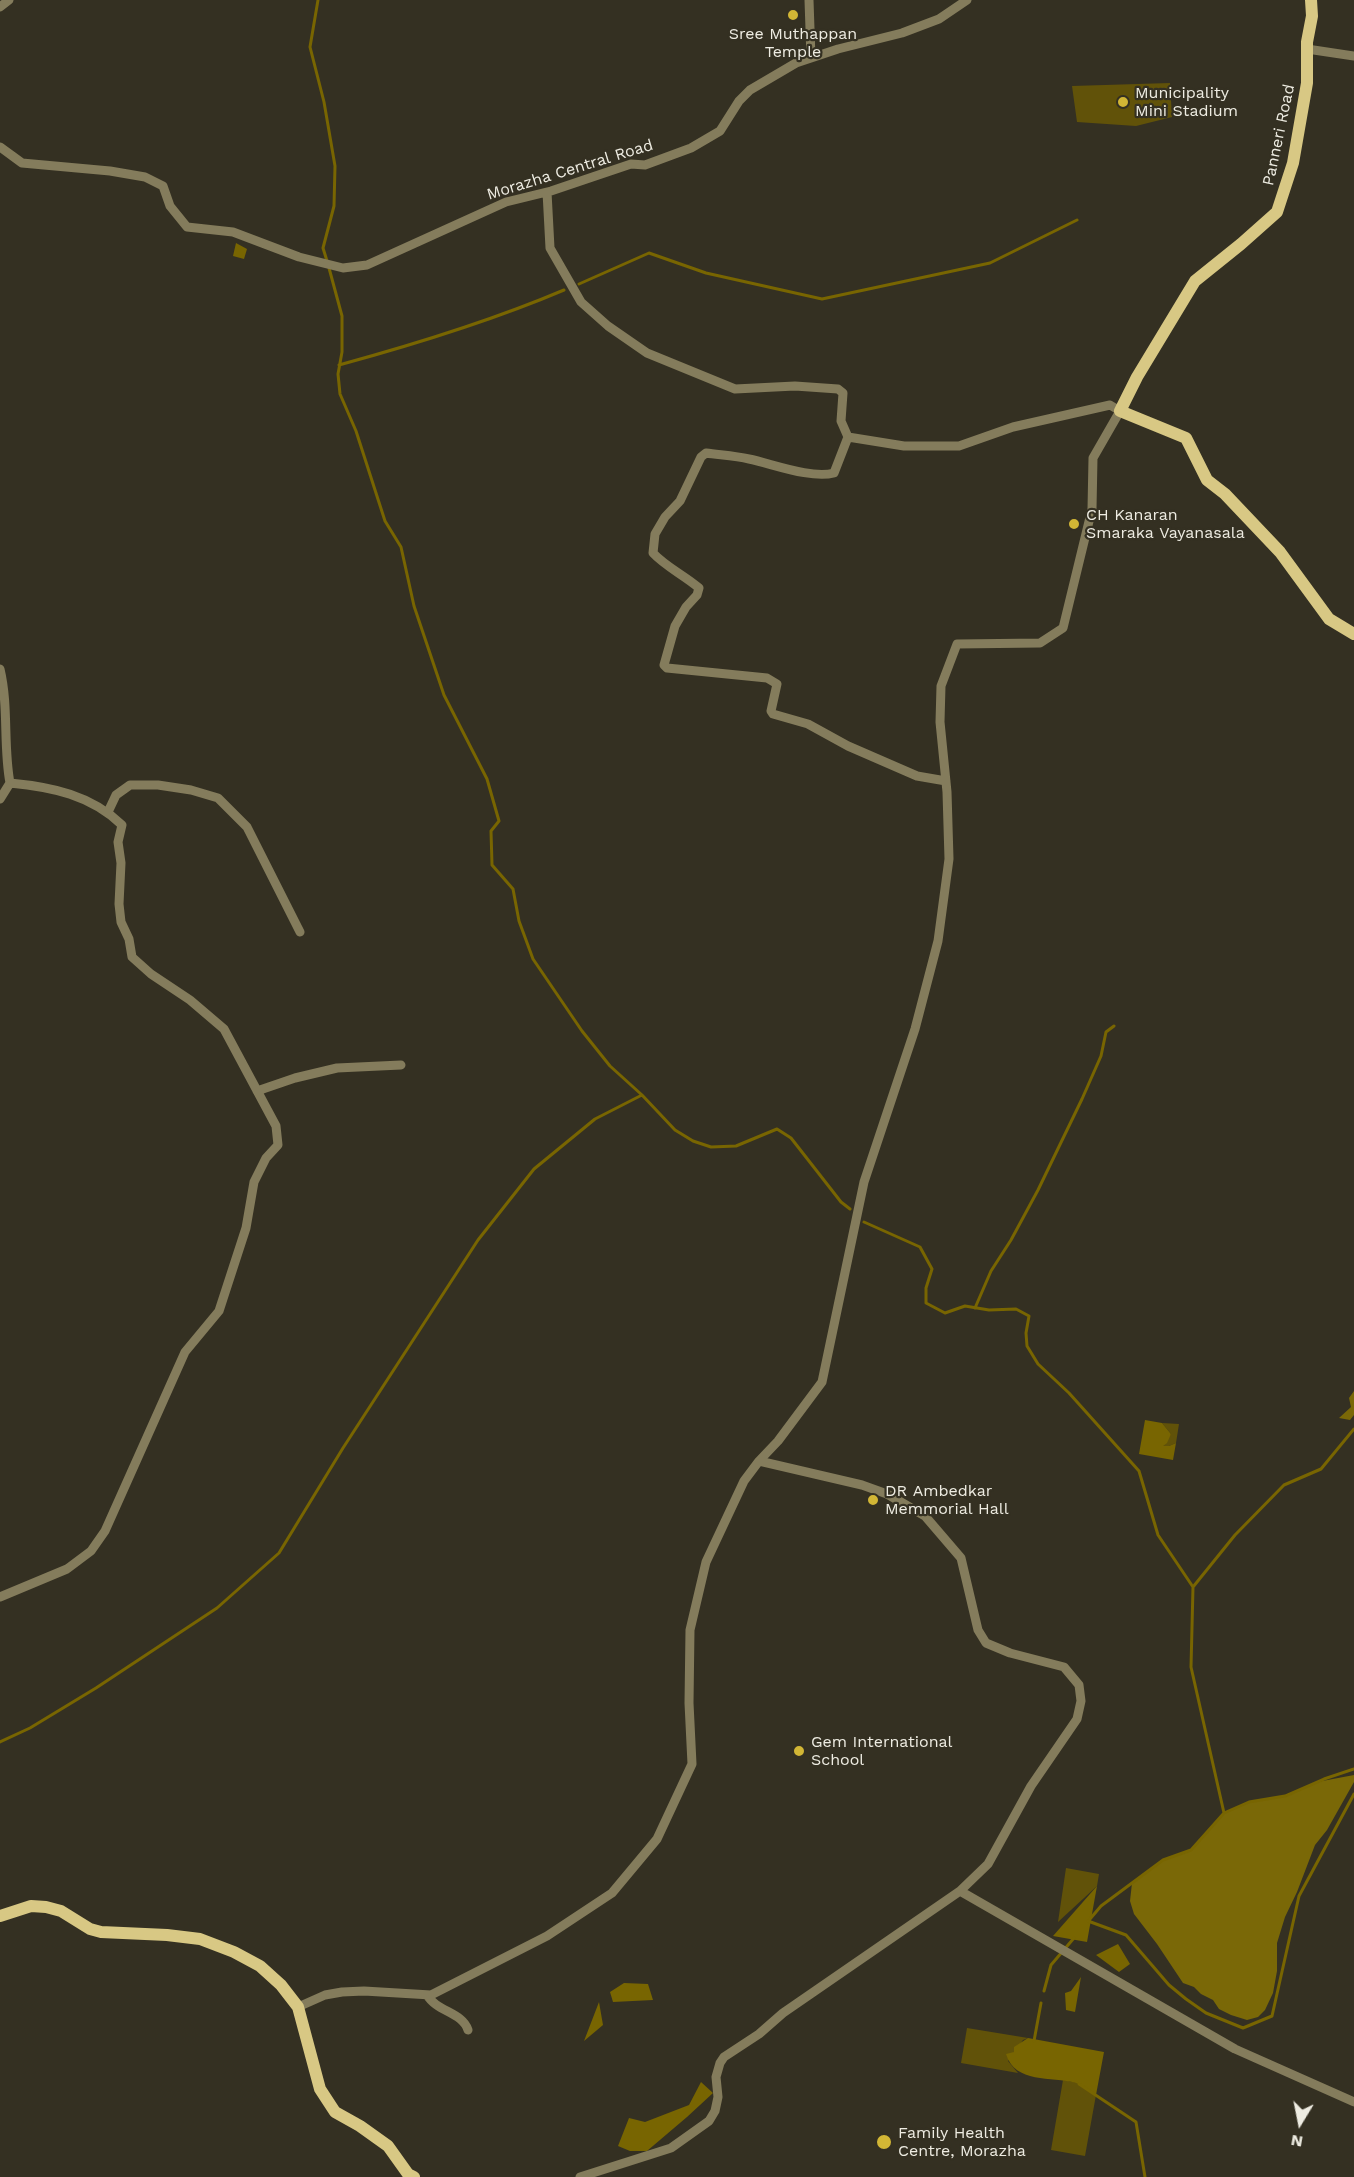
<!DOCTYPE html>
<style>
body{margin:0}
#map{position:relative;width:1354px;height:2177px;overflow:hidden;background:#343022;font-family:"Work Sans",sans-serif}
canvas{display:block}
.north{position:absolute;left:1270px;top:2093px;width:60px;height:60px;-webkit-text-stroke:4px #343022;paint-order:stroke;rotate:190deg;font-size:16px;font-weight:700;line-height:24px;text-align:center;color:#eeece2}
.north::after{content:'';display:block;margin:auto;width:21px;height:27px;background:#eeece2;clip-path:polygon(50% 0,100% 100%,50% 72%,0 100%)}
</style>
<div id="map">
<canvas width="1354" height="2177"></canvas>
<div class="north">N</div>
</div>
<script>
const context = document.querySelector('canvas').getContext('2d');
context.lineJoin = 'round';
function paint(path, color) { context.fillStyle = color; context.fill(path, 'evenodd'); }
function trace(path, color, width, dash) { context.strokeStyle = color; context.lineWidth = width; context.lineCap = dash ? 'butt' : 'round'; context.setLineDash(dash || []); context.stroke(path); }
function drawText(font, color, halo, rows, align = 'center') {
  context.font = font + ' "Work Sans",sans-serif'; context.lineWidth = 4.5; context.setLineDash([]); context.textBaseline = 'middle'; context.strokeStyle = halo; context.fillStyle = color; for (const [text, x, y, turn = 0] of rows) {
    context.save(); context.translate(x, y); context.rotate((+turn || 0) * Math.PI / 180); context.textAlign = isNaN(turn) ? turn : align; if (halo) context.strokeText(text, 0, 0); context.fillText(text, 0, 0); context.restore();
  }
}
paint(new Path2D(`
 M 1170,83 L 1172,117 L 1136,126 L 1077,122 L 1072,86 Z
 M 1162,1423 L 1179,1424 L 1176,1443 L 1169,1446 L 1161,1447 L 1171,1434 Z
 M 1066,1868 L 1099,1874 L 1097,1886 L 1058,1922 Z
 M 967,2028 L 1028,2038 L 1023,2040 L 1008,2061 L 1018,2073 L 961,2063 Z
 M 1063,2080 L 1078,2083 L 1096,2095 L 1085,2156 L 1051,2150 Z`), '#615209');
paint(new Path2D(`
 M 1354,1391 L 1354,1415 L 1350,1420 L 1339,1418 L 1351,1407 L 1349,1398 Z
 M 1354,1775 L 1354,1782 L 1327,1830 L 1315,1845 L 1297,1892 L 1285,1917 L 1277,1943 L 1277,1971 L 1273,1993 L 1265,2010 L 1258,2017 L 1247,2020 L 1231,2015 L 1219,2009 L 1213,2000 L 1201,1994 L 1194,1987 L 1183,1983 L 1157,1944 L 1134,1914 L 1130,1901 L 1132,1883 L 1163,1860 L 1191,1850 L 1224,1813 L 1249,1802 L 1285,1796 L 1317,1782 Z`), '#7a6807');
paint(new Path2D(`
 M 236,243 L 247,249 L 244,259 L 233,256 Z
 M 1145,1420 L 1162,1423 L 1171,1434 L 1167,1443 L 1163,1446 L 1169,1446 L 1176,1443 L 1173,1460 L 1139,1454 Z
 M 1097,1886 L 1087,1942 L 1053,1936 Z
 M 1118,1944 L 1130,1964 L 1119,1972 L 1096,1955 Z
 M 1081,1977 L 1075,2012 L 1066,2010 L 1065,1993 L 1071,1991 Z
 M 624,1983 L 648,1984 L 653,2000 L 613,2002 L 610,1992 Z
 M 599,2002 L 603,2025 L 584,2041 Z
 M 1028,2038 L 1104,2052 L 1096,2095 C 1090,2091 1083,2085 1076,2083 C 1051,2076 1015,2084 1006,2054 L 1014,2052 L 1014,2047 Z
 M 701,2082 L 713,2093 L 687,2117 L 647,2151 L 630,2151 L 618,2146 L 629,2118 L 645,2122 L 689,2105 Z`), '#786501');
trace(new Path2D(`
 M 318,0 L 310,47 L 324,102 L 335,166 L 334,206 L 323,248 L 327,261
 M 329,268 L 342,316 L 342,352 L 338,374 L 340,394 L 356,431 L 385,521 L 401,547 L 414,606 L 444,695 L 487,779 L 499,821 L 491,831 L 492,865 L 513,889 L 519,921 L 533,959 L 582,1031 L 610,1066 L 642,1095 L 675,1130 L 693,1141 L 711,1147 L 736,1146 L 777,1129 L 791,1138 L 841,1202 L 850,1209
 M 579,284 L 649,253 L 706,273 L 822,299 L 990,263 L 1077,220
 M 339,365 C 416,344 491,321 564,290
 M 864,1222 L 920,1247 L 932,1269 L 926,1288 L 926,1303 L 945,1313 L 965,1306 L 989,1310 L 1016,1309 L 1029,1316 L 1026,1333 L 1027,1346 L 1038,1364 L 1069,1393 L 1139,1471 L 1158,1535 L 1193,1587 L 1191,1667 L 1224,1813 L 1191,1850 L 1163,1860 L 1101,1906 L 1090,1919
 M 975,1308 L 991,1271 L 1011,1240 L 1038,1190 L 1082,1099 L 1101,1056 L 1106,1032 L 1114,1026
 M 1193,1587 L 1235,1535 L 1284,1485 L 1321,1469 L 1354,1429
 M 0,1742 L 30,1728 L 96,1688 L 217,1608 L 279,1553 L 343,1448 L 478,1240 L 534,1169 L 595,1119 L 642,1095
 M 1224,1813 L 1249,1802 L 1285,1796 L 1324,1779 L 1354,1769
 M 1088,1921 L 1126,1935 L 1169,1985 L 1186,1999 L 1206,2013 L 1243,2028 L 1272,2016 L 1299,1896 L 1354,1794
 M 1044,1991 L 1051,1965 L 1074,1938
 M 1034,2041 L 1041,2003
 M 1079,2084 L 1136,2122 L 1145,2177`), '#786501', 3);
trace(new Path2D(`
 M 809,0 L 811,58
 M 0,7 L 9,0
 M 1307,49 L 1354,56
 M 0,147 L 22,163 L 110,171 L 145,177 L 163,186 L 170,206 L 187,227 L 233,232 L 299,257 L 343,268 L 367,265 L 506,202 L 551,191 L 631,164 L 645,165 L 691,148 L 720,131 L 739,101 L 750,90 L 796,63 L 838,49 L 902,33 L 939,19 L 967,0
 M 848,437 L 834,473 C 811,479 773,464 749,459 C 735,456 720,455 706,453 L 701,457 L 680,501 L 665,517 L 655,534 L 653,553 C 666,567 684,575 699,588 L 697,595 L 686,607 L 675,626 L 664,665 L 667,668 L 767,678 L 777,684 L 771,711 L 773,714 L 808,724 L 848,746 L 917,776 L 946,781
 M 0,669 C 9,707 3,746 10,783
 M 0,799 L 10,783 C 52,787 91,795 122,825 L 118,842 L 121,863 L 119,904 L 121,922 L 129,939 L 132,957 L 151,974 L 190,1000 L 224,1029 L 276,1126 L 278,1145 L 266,1158 L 254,1182 L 246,1228 L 219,1311 L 185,1352 L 105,1531 L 91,1551 L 67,1569 L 0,1597
 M 108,812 L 116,795 L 130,785 L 158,785 L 191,790 L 218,798 L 247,827 L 300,932
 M 257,1091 L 295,1078 L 337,1068 L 401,1065
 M 960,1891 L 1235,2049 L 1354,2102
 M 427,1995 C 437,2012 462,2012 468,2030
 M 298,2007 L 325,1995 L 342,1992 L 364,1991 L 431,1995 L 547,1936 L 612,1893 L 657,1839 L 692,1764 L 689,1703 L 690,1630 L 706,1562 L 744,1481 L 759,1461 L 778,1441 L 822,1382 L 864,1182 L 915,1029 L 938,941 L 949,859 L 947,792 L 940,722 L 941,686 L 957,644 L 1040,643 L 1063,628 L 1092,509 L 1093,458 L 1120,411 L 1110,405 L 1013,427 L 959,446 L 904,446 L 848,437 L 841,421 L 843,393 L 838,389 L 795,386 L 735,389 L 647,353 L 608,326 L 581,302 L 550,248 L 547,192
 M 580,2177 L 671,2148 L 709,2121 L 715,2111 L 718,2097 L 716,2077 L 720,2063 L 724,2057 L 759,2034 L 783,2013 L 960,1891 L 988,1864 L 1031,1786 L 1077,1719 L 1081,1701 L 1079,1685 L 1064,1667 L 1010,1653 L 986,1643 L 978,1630 L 961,1558 L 925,1516 L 887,1494 L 862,1485 L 759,1461`), '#847c5c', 9);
trace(new Path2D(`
 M 1311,0 L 1312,16 L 1307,42 L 1307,83 L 1293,163 L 1277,212 L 1241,244 L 1195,281 L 1137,377 L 1120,411 L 1186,438 L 1207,480 L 1225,494 L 1280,552 L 1329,619 L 1354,634
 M 0,1916 L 31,1906 L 46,1907 L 61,1911 L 90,1929 L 101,1932 L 167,1935 L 200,1939 L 234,1952 L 260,1966 L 281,1985 L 298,2007 L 320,2089 L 335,2112 L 360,2126 L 388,2146 L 408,2174 L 414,2177`), '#d8c884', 12);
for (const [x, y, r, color] of [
 [793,15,6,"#d2b635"],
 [1123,102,6,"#d2b635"],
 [1074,524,6,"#d2b635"],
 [873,1500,6,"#d2b635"],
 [799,1751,6,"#d2b635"],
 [884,2142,8,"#d2b635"]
]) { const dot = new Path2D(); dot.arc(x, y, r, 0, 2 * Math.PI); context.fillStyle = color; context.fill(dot); trace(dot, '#343022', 2); }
drawText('16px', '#eeece2', '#343022', [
 ["Sree Muthappan",793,34,"center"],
 ["Temple",793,52,"center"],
 ["Municipality",1135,93],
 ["Mini Stadium",1135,111],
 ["CH Kanaran",1086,515],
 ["Smaraka Vayanasala",1086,533],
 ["DR Ambedkar",885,1491],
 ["Memmorial Hall",885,1509],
 ["Gem International",811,1742],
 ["School",811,1760],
 ["Family Health",898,2133],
 ["Centre, Morazha",898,2151]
], 'left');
drawText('16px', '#eeece2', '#343022', [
 ["Panneri Road",1279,135,-78],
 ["Morazha Central Road",570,170,-17]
]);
</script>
